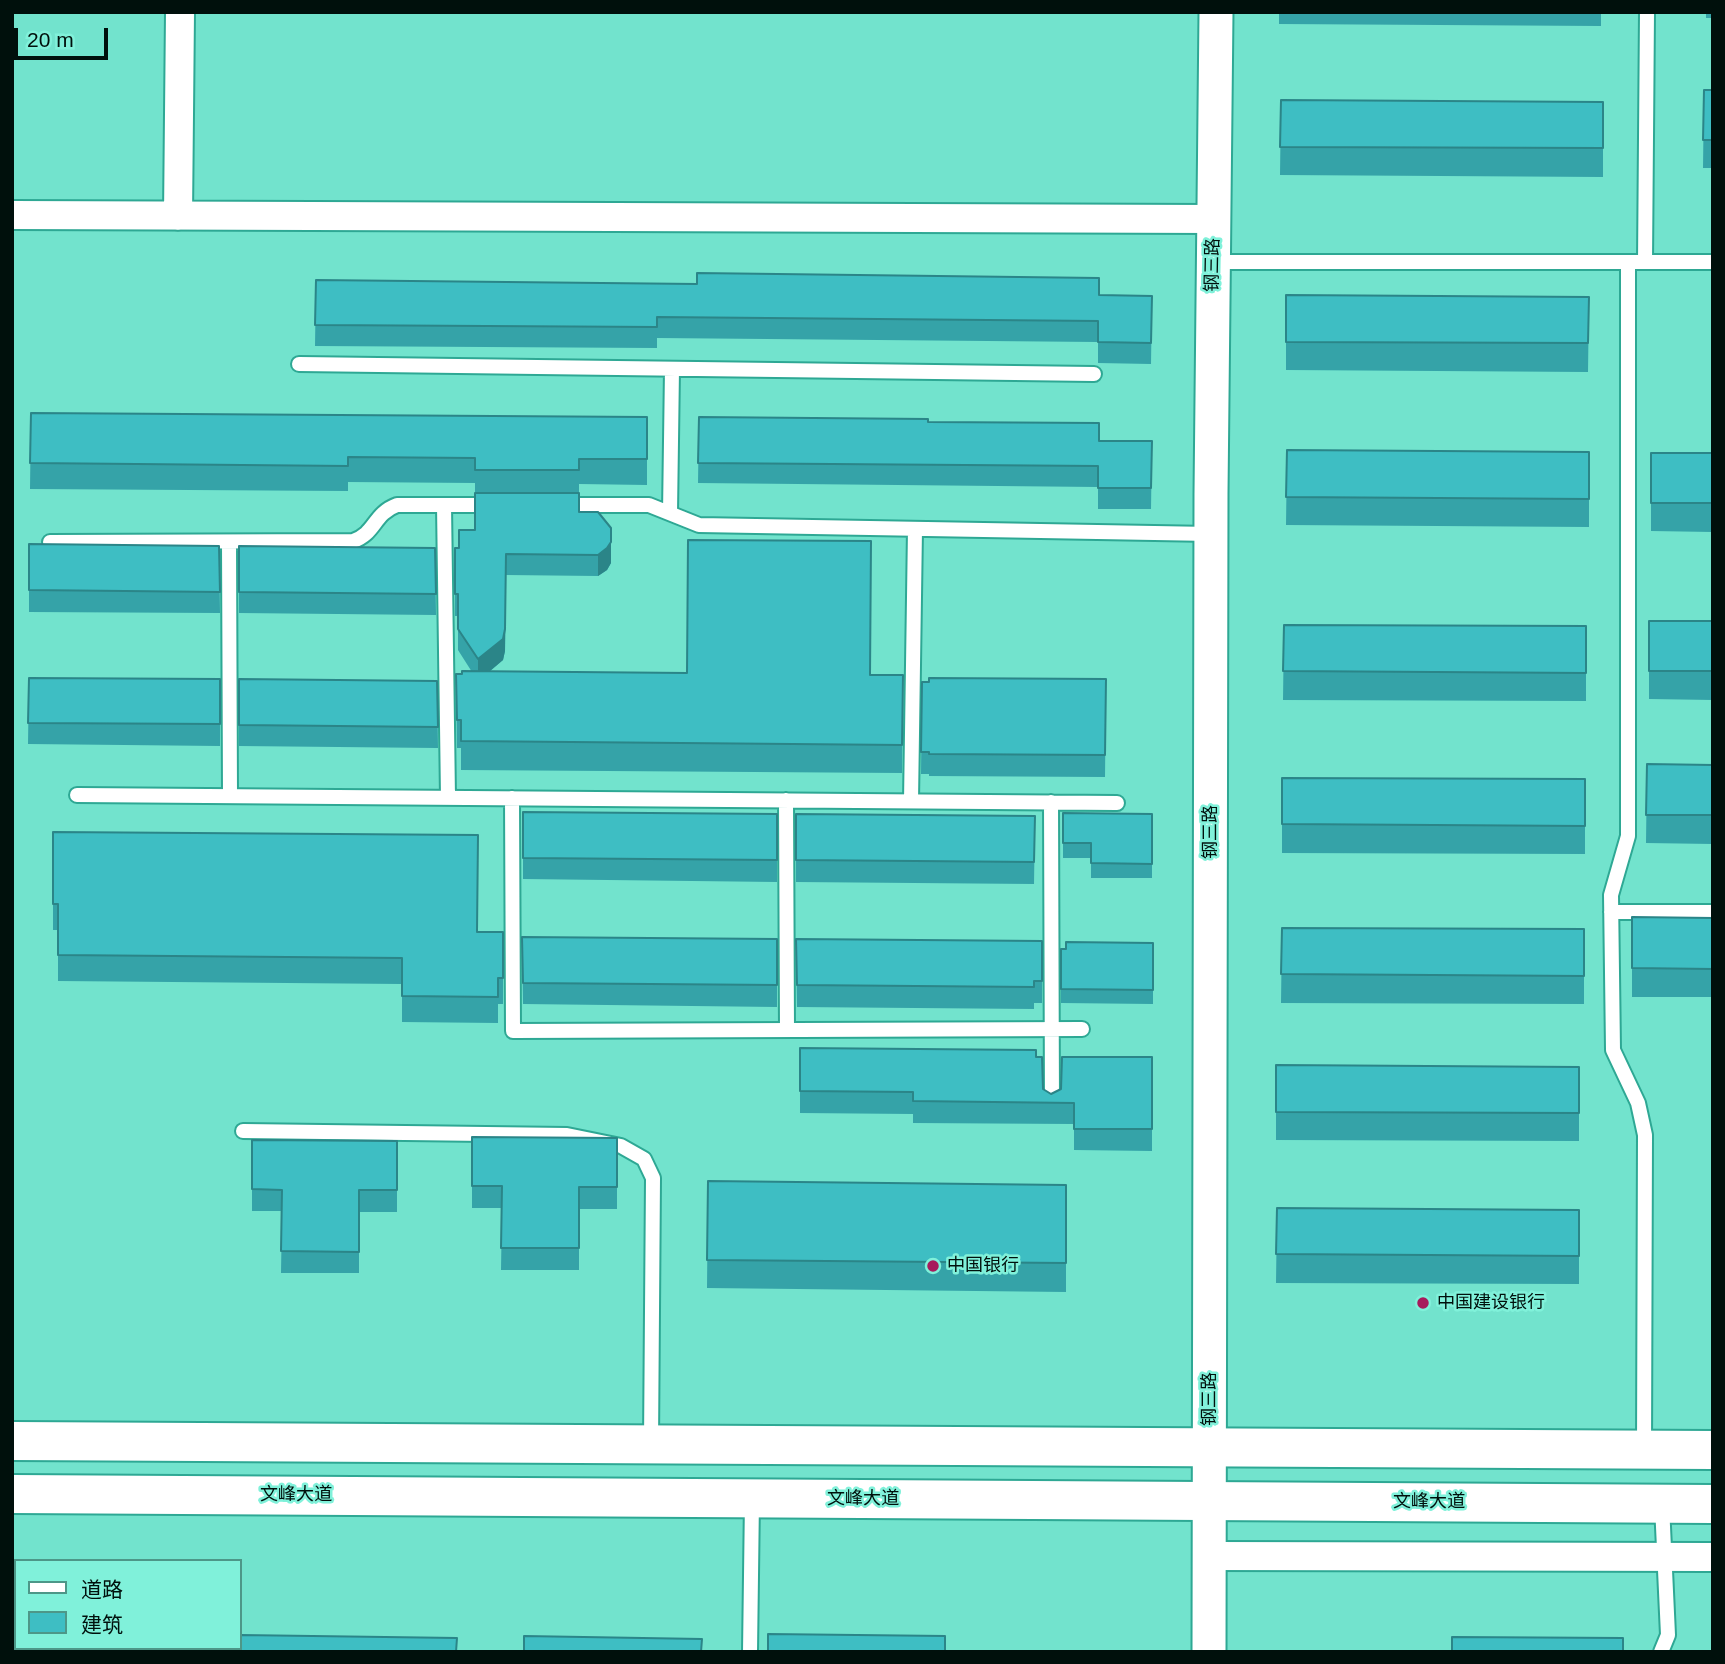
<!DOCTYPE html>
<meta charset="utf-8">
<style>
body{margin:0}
#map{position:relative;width:1725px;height:1664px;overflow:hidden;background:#72e3cd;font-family:Helvetica,"Noto Sans SC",sans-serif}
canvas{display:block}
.frame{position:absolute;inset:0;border:14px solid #00100c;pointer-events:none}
.legend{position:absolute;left:14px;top:1559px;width:228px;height:91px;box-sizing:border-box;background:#80f1da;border:2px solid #4d9788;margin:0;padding:9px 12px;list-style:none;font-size:21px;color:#00100c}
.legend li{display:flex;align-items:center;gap:14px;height:35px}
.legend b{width:35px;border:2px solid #4d9788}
.scale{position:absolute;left:14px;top:28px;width:94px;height:32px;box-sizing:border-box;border:4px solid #00100c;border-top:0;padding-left:9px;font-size:21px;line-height:24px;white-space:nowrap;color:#00100c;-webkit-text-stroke:5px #80f1da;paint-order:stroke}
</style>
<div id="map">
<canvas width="1725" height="1664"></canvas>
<div class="frame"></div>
<ul class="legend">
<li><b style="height:9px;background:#fff"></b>道路</li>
<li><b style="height:19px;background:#3ebec3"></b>建筑</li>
</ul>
<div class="scale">20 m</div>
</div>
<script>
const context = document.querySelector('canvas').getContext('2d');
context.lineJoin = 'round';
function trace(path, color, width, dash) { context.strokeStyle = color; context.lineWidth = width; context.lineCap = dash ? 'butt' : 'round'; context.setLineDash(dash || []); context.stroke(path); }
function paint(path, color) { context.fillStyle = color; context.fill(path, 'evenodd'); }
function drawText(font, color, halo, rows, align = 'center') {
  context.font = font + ' Helvetica,"Noto Sans SC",sans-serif'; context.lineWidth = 5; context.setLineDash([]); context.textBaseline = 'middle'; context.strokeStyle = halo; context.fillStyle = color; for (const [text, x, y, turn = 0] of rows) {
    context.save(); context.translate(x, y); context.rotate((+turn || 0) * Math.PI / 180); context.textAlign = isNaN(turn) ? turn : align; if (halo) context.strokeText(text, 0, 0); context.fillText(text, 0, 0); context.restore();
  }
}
const service = new Path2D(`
 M 1213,262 L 1713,262
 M 1628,262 L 1628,836 L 1611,895 L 1613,1050 L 1638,1103 L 1645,1135 L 1644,1450
 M 1645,262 L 1647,12
 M 299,364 L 1094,374
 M 444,505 L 448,798
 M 560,505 L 649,505 L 699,525 L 1211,534
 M 670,513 L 672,369
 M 50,542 L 353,541 C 376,533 373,514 397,505 L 494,505
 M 229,542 L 230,796
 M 77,795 L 1117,803
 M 512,798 L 513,1031 L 1082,1029
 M 786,800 L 787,1030
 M 911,801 L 915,529
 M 1051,802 L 1052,1106
 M 1611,912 L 1713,912
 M 243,1131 L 567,1135 L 621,1146 L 644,1159 L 653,1178 L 651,1443
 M 750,1652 L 752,1499
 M 1661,1652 L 1668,1635 L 1662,1505`);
const minor = new Path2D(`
 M 12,215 L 1214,219
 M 178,216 L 180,12
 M 1210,1556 L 1713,1557`);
const tertiary = new Path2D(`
 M 1209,1652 L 1211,493 L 1216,12`);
const primary = new Path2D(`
 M 12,1441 L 1713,1450
 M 12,1494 L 1713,1504`);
trace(service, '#2ea894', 18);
trace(minor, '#2ea894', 32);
trace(tertiary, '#2ea894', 37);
trace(primary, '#2ea894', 42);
trace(service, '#fff', 14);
trace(minor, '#fff', 28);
trace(tertiary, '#fff', 33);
trace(primary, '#fff', 38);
paint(new Path2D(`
 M 1279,12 L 1601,12 L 1601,26 L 1279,24 Z
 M 1706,12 L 1713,12 L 1713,18 L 1706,18 Z
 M 1704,90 L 1713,90 L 1713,168 L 1703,168 Z
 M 1281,100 L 1603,102 L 1603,177 L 1280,175 Z
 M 316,280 L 1152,296 L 1151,364 L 1098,363 L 1098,342 L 657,338 L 657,348 L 315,346 Z
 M 1286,295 L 1589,297 L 1588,372 L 1286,370 Z
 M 31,413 L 647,417 L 647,485 L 579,484 L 579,512 L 611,563 L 607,570 L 598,576 L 506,575 L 505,651 L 503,660 L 489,672 L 903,675 L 902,773 L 461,770 L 461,748 L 457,748 L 456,674 L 462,674 L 472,672 L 458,650 L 458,616 L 455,616 L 455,548 L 459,548 L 475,530 L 475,483 L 348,482 L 348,491 L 30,489 Z
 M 699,417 L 928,422 L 1099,441 L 1152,441 L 1151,509 L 1098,509 L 1098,487 L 698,483 Z
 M 1287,450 L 1589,452 L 1589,527 L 1286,525 Z
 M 1651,453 L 1713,453 L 1713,532 L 1651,531 Z
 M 29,544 L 219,546 L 220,613 L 29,612 Z
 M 239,546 L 435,548 L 436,615 L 239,613 Z
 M 1649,621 L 1713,621 L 1713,700 L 1649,699 Z
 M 1284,625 L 1586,626 L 1586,701 L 1283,700 Z
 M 29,678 L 220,679 L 220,746 L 28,744 Z
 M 239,679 L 437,681 L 438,748 L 239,746 Z
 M 1106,679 L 1105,777 L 929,776 L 929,774 L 921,774 L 922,682 Z
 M 1647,764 L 1713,765 L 1713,844 L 1646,843 Z
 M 1282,778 L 1585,779 L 1585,854 L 1282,853 Z
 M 523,812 L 777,814 L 777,882 L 523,879 Z
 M 1063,813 L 1152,814 L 1152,878 L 1091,878 L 1091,858 L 1063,858 Z
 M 796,814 L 1035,816 L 1034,884 L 796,882 Z
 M 53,832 L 477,932 L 503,932 L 503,1004 L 498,1004 L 498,1023 L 402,1022 L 402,984 L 58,981 L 58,930 L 53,930 Z
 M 1632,917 L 1713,918 L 1713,997 L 1632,997 Z
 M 1282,928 L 1584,929 L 1584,1004 L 1281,1003 Z
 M 522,937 L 777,939 L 777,1007 L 523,1004 Z
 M 796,939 L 1042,941 L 1042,1003 L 1034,1003 L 1034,1009 L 797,1007 Z
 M 1153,943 L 1153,1004 L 1061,1003 L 1061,949 Z
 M 800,1048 L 1036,1057 L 1043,1089 L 1051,1094 L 1152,1057 L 1152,1151 L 1074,1150 L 1074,1124 L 913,1123 L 913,1114 L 800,1113 Z
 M 1276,1065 L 1579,1067 L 1579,1141 L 1276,1140 Z
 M 472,1137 L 617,1138 L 617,1209 L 579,1209 L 579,1270 L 501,1270 L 502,1208 L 472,1208 Z
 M 252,1140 L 397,1141 L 397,1212 L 359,1212 L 359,1273 L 281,1273 L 282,1211 L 252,1211 Z
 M 708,1181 L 1066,1185 L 1066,1292 L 707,1288 Z
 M 1277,1208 L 1579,1210 L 1579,1284 L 1276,1283 Z`), '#35a3a8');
paint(new Path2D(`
 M 611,528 L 611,563 L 607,570 L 598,576 L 598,555 Z
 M 506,554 L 505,651 L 503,660 L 478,681 L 478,659 Z`), '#2b8588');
const building = new Path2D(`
 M 1704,90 L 1713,90 L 1713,140 L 1703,140 Z
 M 1281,100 L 1603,102 L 1603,148 L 1280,147 Z
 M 697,273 L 1099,278 L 1099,295 L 1152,296 L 1151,343 L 1098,342 L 1098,321 L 657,317 L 657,327 L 315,325 L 316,280 L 697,284 Z
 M 1286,295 L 1589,297 L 1588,343 L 1286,342 Z
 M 31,413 L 647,417 L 647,459 L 579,459 L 579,470 L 475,470 L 475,458 L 348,457 L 348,466 L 30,463 Z
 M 699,417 L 928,419 L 928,422 L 1099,423 L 1099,441 L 1152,441 L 1151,488 L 1098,488 L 1098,466 L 698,463 Z
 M 1287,450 L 1589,452 L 1589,499 L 1286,497 Z
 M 1651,453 L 1713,453 L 1713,503 L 1651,503 Z
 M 475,493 L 579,493 L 579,512 L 598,512 L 611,528 L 611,542 L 607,548 L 598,555 L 506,554 L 505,629 L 503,639 L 478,659 L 458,629 L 458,594 L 455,594 L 455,548 L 459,548 L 459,530 L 475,530 Z
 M 688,540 L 871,541 L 870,675 L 903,675 L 902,745 L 461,741 L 461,720 L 457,720 L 456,674 L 462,674 L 462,671 L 687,673 Z
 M 29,544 L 219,546 L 220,592 L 29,590 Z
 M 239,546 L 435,548 L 436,594 L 239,592 Z
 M 1649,621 L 1713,621 L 1713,671 L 1649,671 Z
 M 1284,625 L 1586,626 L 1586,673 L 1283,671 Z
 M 29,678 L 220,679 L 220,724 L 28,723 Z
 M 929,678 L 1106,679 L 1105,755 L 929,754 L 929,752 L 921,752 L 922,682 L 929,682 Z
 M 239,679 L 437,681 L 438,727 L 239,725 Z
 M 1647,764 L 1713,765 L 1713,815 L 1646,815 Z
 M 1282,778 L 1585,779 L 1585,826 L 1282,824 Z
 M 523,812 L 777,814 L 777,860 L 523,858 Z
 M 1063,813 L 1152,814 L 1152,864 L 1091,863 L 1091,843 L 1063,843 Z
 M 796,814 L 1035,816 L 1034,862 L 796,860 Z
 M 53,832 L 478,835 L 477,932 L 503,932 L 503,978 L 498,978 L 498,997 L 402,996 L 402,958 L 58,955 L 58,904 L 53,904 Z
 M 1632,917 L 1713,918 L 1713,969 L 1632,968 Z
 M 1282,928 L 1584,929 L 1584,976 L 1281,974 Z
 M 522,937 L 777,939 L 777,985 L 523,983 Z
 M 796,939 L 1042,941 L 1042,981 L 1034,981 L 1034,987 L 797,985 Z
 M 1066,942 L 1153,943 L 1153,990 L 1061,989 L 1061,949 L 1066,949 Z
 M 800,1048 L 1036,1050 L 1036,1057 L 1042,1057 L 1043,1089 L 1051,1094 L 1061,1089 L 1062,1057 L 1152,1057 L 1152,1129 L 1074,1129 L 1074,1103 L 913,1101 L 913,1092 L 800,1091 Z
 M 1276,1065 L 1579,1067 L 1579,1113 L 1276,1112 Z
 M 472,1137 L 617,1138 L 617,1187 L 579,1187 L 579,1248 L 501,1248 L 502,1186 L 472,1186 Z
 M 252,1140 L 397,1141 L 397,1190 L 359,1190 L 359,1252 L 281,1251 L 282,1190 L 252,1189 Z
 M 708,1181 L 1066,1185 L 1066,1263 L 707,1260 Z
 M 1277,1208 L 1579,1210 L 1579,1256 L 1276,1254 Z
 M 768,1634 L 945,1636 L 945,1652 L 768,1652 Z
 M 240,1635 L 457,1638 L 456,1652 L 191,1652 L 191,1648 L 240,1648 Z
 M 524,1636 L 702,1639 L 701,1652 L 524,1652 Z
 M 1452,1637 L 1623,1638 L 1623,1652 L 1452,1652 Z`);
paint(building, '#3ebec3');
trace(building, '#2b8588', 2);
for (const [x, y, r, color] of [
 [933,1266,7,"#a71a5c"],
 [1423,1303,7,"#a71a5c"]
]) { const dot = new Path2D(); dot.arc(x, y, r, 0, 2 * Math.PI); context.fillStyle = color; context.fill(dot); trace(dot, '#80f1da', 2.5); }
drawText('18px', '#00100c', '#80f1da', [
 ["钢三路",1213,265,-89],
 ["钢三路",1211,832,-90],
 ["钢三路",1210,1399,-90],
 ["文峰大道",296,1495],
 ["文峰大道",863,1499],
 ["文峰大道",1429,1502]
]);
drawText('18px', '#00100c', '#80f1da', [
 ["中国银行",947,1266],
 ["中国建设银行",1437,1303]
], 'left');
</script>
